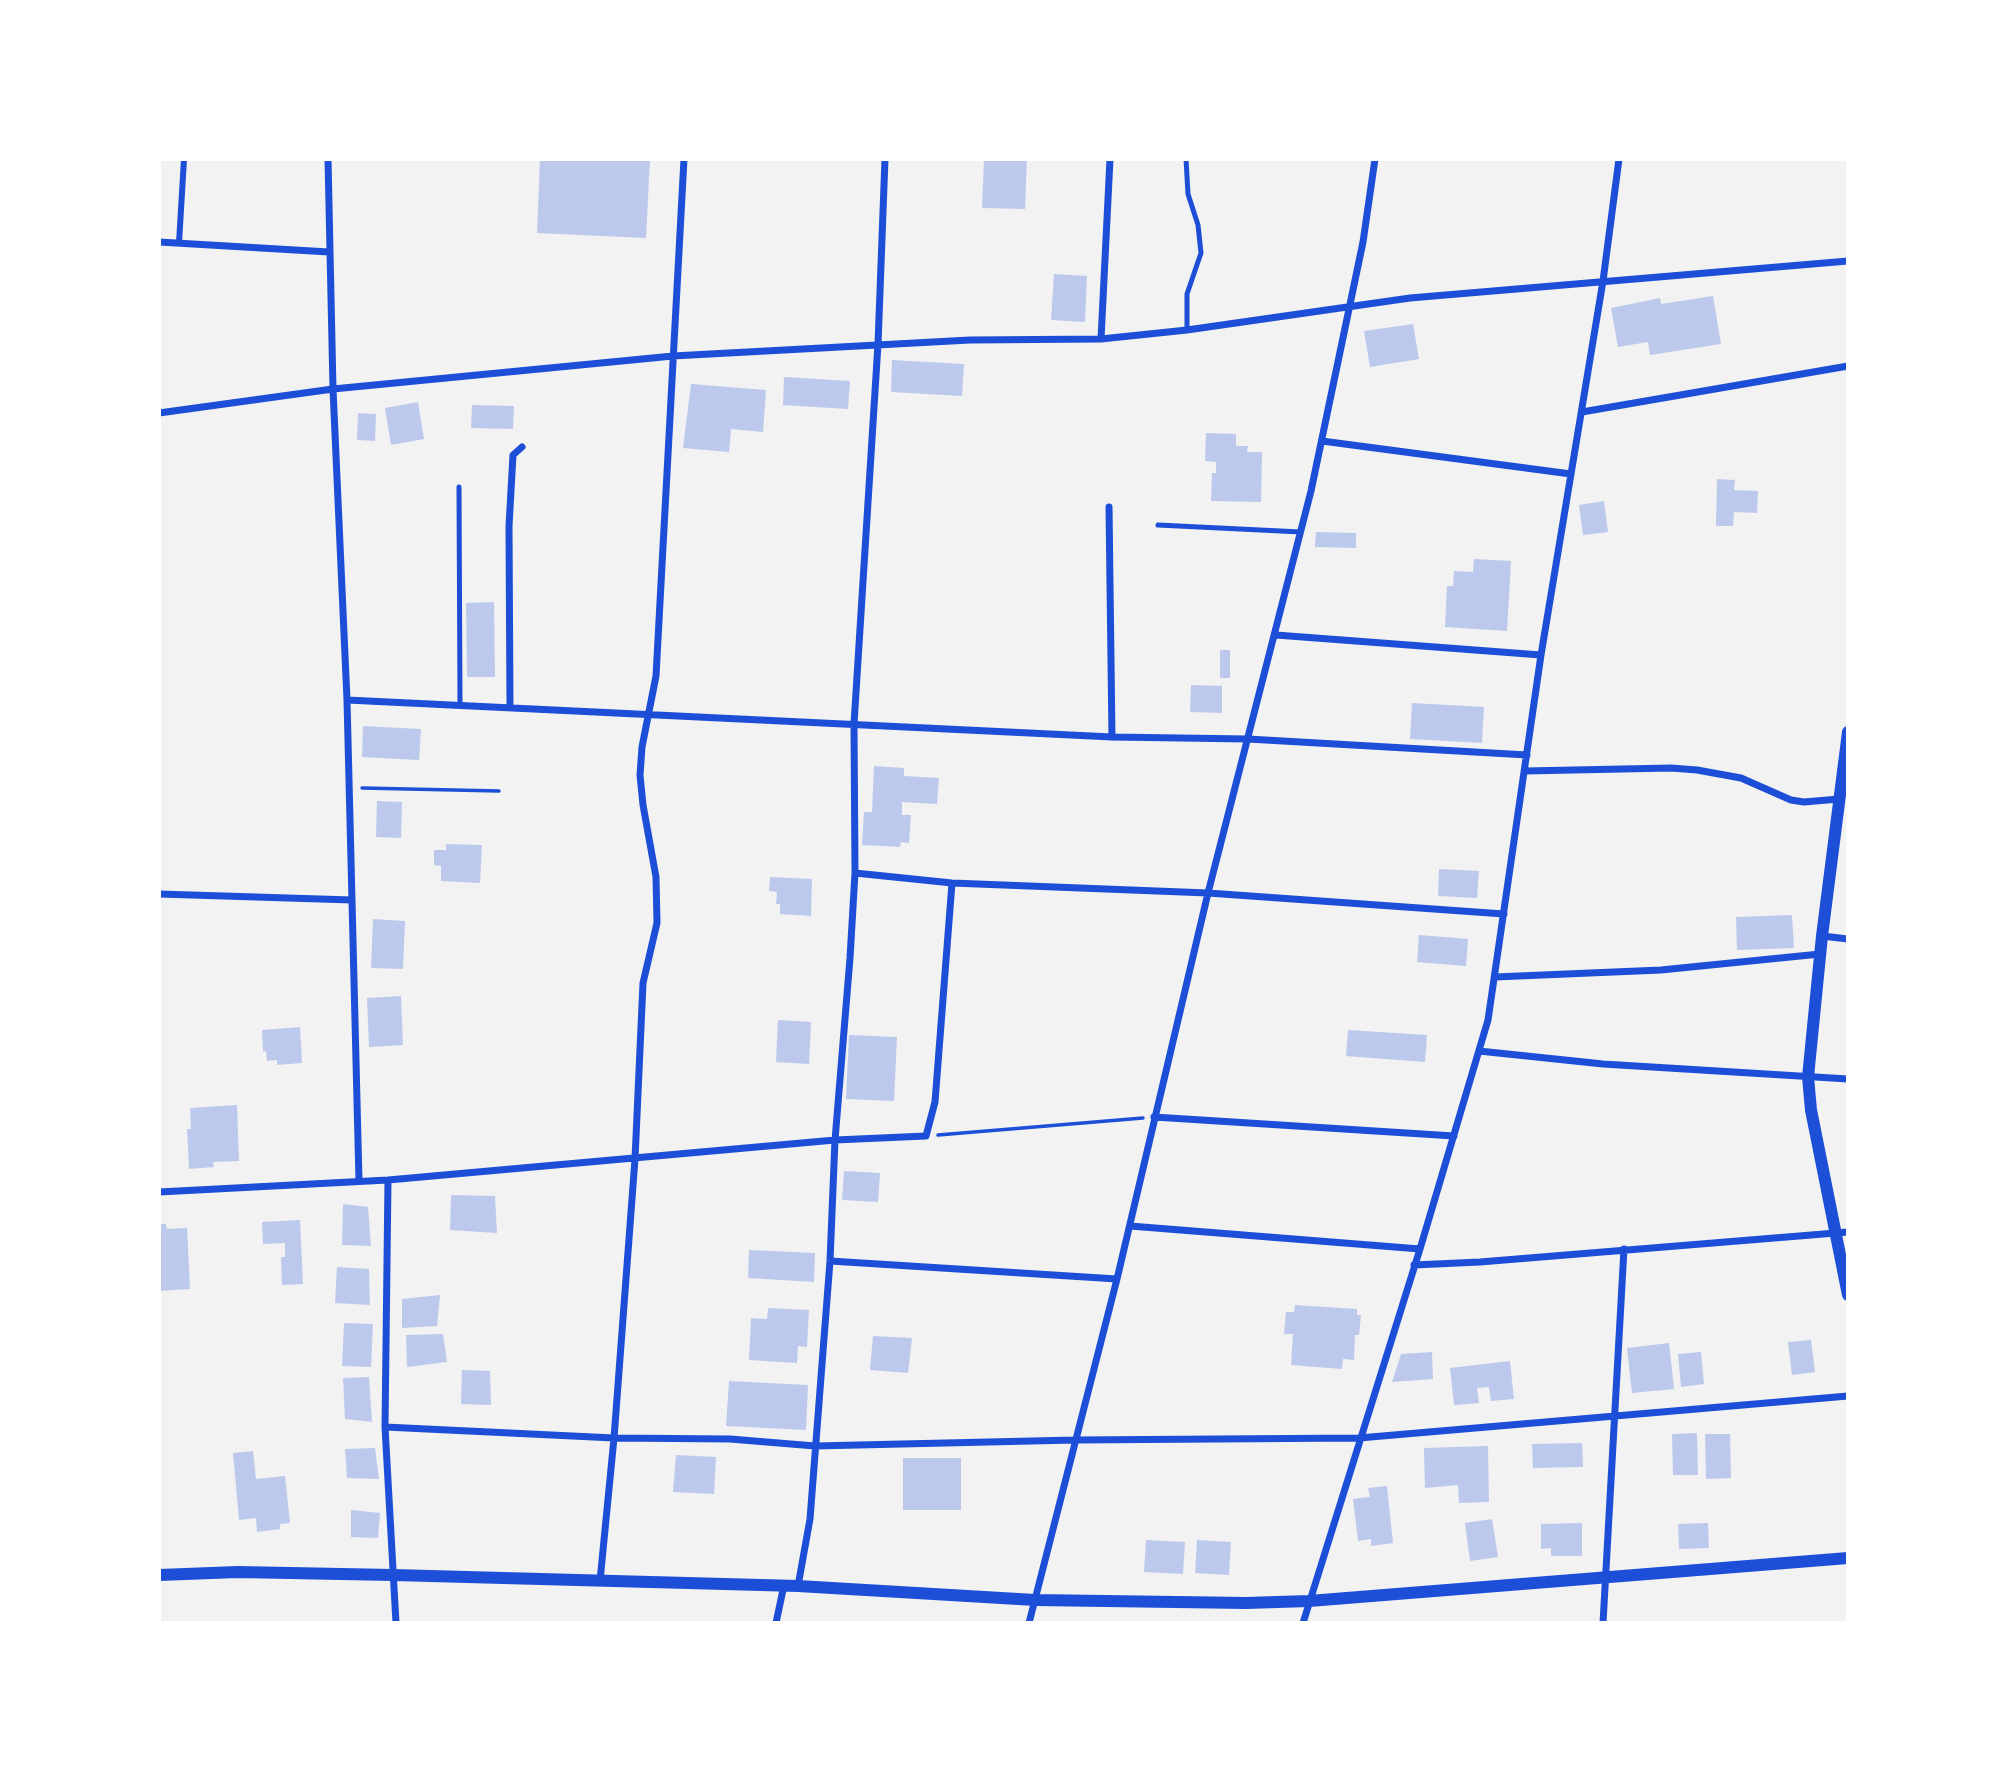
<!DOCTYPE html>
<style>
body{margin:0}
#map{position:relative;width:2007px;height:1782px;overflow:hidden;background:#f2f2f2;font-family:"Sofia Sans Condensed",sans-serif}
canvas{display:block}
.frame{position:absolute;inset:0;border:161px solid #fff;pointer-events:none}
</style>
<div id="map">
<canvas width="2007" height="1782"></canvas>
<div class="frame"></div>
</div>
<script>
const context = document.querySelector('canvas').getContext('2d');
context.lineJoin = 'round';
function paint(path, color) { context.fillStyle = color; context.fill(path, 'evenodd'); }
function trace(path, color, width, dash) { context.strokeStyle = color; context.lineWidth = width; context.lineCap = dash ? 'butt' : 'round'; context.setLineDash(dash || []); context.stroke(path); }
paint(new Path2D(`
 M 540,159 L 650,159 L 646,238 L 537,233 Z
 M 984,159 L 1027,159 L 1025,209 L 982,208 Z
 M 1054,274 L 1087,276 L 1085,322 L 1051,320 Z
 M 1713,296 L 1721,344 L 1650,355 L 1648,342 L 1618,347 L 1611,308 L 1660,298 L 1661,304 Z
 M 1413,324 L 1419,359 L 1370,367 L 1364,331 Z
 M 892,360 L 964,364 L 962,396 L 891,392 Z
 M 784,377 L 850,381 L 848,409 L 783,405 Z
 M 691,384 L 766,390 L 763,432 L 731,429 L 729,452 L 683,448 Z
 M 418,402 L 424,439 L 391,445 L 385,408 Z
 M 472,405 L 514,406 L 513,429 L 471,428 Z
 M 358,413 L 376,414 L 375,441 L 357,440 Z
 M 1206,433 L 1236,434 L 1236,446 L 1248,446 L 1247,452 L 1262,452 L 1261,502 L 1211,501 L 1212,473 L 1216,473 L 1216,462 L 1205,461 Z
 M 1717,479 L 1735,480 L 1734,490 L 1758,491 L 1757,513 L 1734,512 L 1733,526 L 1716,526 Z
 M 1604,501 L 1608,532 L 1583,535 L 1579,505 Z
 M 1316,532 L 1356,533 L 1356,548 L 1315,547 Z
 M 1474,559 L 1511,561 L 1507,631 L 1445,627 L 1447,586 L 1453,586 L 1454,571 L 1473,572 Z
 M 494,602 L 495,677 L 467,677 L 466,603 Z
 M 1220,650 L 1230,650 L 1230,678 L 1220,678 Z
 M 1191,685 L 1222,686 L 1222,713 L 1190,712 Z
 M 1412,703 L 1484,707 L 1482,743 L 1410,739 Z
 M 363,726 L 421,729 L 419,760 L 362,757 Z
 M 874,766 L 904,768 L 904,776 L 939,778 L 937,804 L 902,802 L 902,815 L 911,815 L 909,843 L 901,842 L 900,847 L 862,845 L 864,812 L 872,812 Z
 M 377,801 L 402,802 L 401,838 L 376,837 Z
 M 446,844 L 482,845 L 480,883 L 441,881 L 441,866 L 434,865 L 434,850 L 446,850 Z
 M 1439,869 L 1479,871 L 1477,898 L 1438,896 Z
 M 770,877 L 812,879 L 811,916 L 780,914 L 780,904 L 776,904 L 777,892 L 769,891 Z
 M 1792,915 L 1794,948 L 1737,950 L 1736,917 Z
 M 373,919 L 405,921 L 403,969 L 371,968 Z
 M 1419,935 L 1468,939 L 1466,966 L 1417,962 Z
 M 401,996 L 403,1045 L 369,1047 L 367,998 Z
 M 778,1020 L 811,1022 L 809,1064 L 776,1062 Z
 M 300,1027 L 302,1063 L 277,1065 L 277,1060 L 267,1061 L 266,1051 L 263,1052 L 262,1030 Z
 M 1348,1030 L 1427,1035 L 1425,1062 L 1346,1056 Z
 M 849,1035 L 897,1037 L 894,1101 L 846,1099 Z
 M 237,1105 L 239,1161 L 213,1162 L 214,1167 L 189,1169 L 187,1129 L 191,1129 L 190,1108 Z
 M 844,1171 L 880,1173 L 878,1202 L 842,1200 Z
 M 451,1195 L 495,1196 L 497,1233 L 450,1230 Z
 M 343,1204 L 368,1207 L 371,1246 L 342,1245 Z
 M 300,1220 L 303,1284 L 282,1285 L 281,1257 L 285,1257 L 285,1243 L 263,1244 L 262,1222 Z
 M 159,1224 L 166,1224 L 167,1229 L 187,1228 L 190,1289 L 159,1291 Z
 M 749,1250 L 815,1253 L 814,1282 L 748,1278 Z
 M 337,1267 L 369,1269 L 370,1305 L 335,1303 Z
 M 440,1295 L 437,1326 L 402,1328 L 402,1299 Z
 M 1295,1305 L 1357,1309 L 1357,1315 L 1361,1315 L 1359,1335 L 1355,1335 L 1354,1360 L 1343,1359 L 1342,1369 L 1291,1365 L 1293,1334 L 1284,1334 L 1286,1312 L 1294,1312 Z
 M 768,1308 L 809,1310 L 807,1347 L 798,1346 L 797,1363 L 749,1360 L 751,1318 L 767,1319 Z
 M 344,1323 L 373,1324 L 371,1367 L 342,1366 Z
 M 443,1334 L 447,1362 L 407,1367 L 406,1335 Z
 M 873,1336 L 912,1338 L 908,1373 L 870,1370 Z
 M 1811,1340 L 1815,1372 L 1792,1375 L 1788,1342 Z
 M 1669,1343 L 1674,1389 L 1632,1393 L 1627,1348 Z
 M 1432,1352 L 1433,1379 L 1392,1382 L 1401,1354 Z
 M 1701,1352 L 1704,1384 L 1681,1387 L 1678,1354 Z
 M 1510,1361 L 1514,1399 L 1491,1401 L 1489,1387 L 1477,1388 L 1479,1403 L 1454,1405 L 1450,1368 Z
 M 462,1370 L 490,1371 L 491,1405 L 461,1404 Z
 M 369,1377 L 372,1422 L 345,1419 L 343,1378 Z
 M 729,1381 L 808,1385 L 806,1430 L 726,1426 Z
 M 1697,1433 L 1698,1475 L 1673,1475 L 1672,1434 Z
 M 1705,1434 L 1730,1434 L 1731,1478 L 1706,1479 Z
 M 1582,1443 L 1583,1467 L 1533,1468 L 1532,1444 Z
 M 1488,1446 L 1489,1502 L 1459,1503 L 1458,1485 L 1425,1488 L 1424,1448 Z
 M 375,1448 L 379,1479 L 347,1478 L 345,1449 Z
 M 253,1451 L 256,1479 L 285,1476 L 290,1523 L 280,1524 L 280,1529 L 257,1532 L 256,1518 L 239,1520 L 233,1453 Z
 M 676,1455 L 716,1457 L 714,1494 L 673,1492 Z
 M 903,1458 L 961,1458 L 961,1510 L 903,1510 Z
 M 1387,1486 L 1393,1543 L 1371,1546 L 1371,1539 L 1358,1541 L 1353,1499 L 1370,1497 L 1368,1488 Z
 M 351,1510 L 380,1513 L 378,1538 L 351,1537 Z
 M 1492,1519 L 1498,1557 L 1470,1561 L 1465,1523 Z
 M 1582,1523 L 1582,1556 L 1551,1556 L 1551,1548 L 1541,1549 L 1541,1524 Z
 M 1708,1523 L 1709,1548 L 1679,1549 L 1678,1524 Z
 M 1146,1540 L 1185,1542 L 1183,1574 L 1144,1572 Z
 M 1197,1540 L 1231,1542 L 1229,1575 L 1195,1573 Z`), '#bdc9ec');
trace(new Path2D(`
 M 362,788 L 499,791
 M 938,1135 L 1143,1118`), '#1d4ed8', 3.5);
trace(new Path2D(`
 M 1186,159 L 1188,194 L 1198,225 L 1201,253 L 1187,294 L 1187,330
 M 459,487 L 460,705
 M 1158,525 L 1301,532`), '#1d4ed8', 5);
trace(new Path2D(`
 M 179,243 L 184,159`), '#1d4ed8', 6);
trace(new Path2D(`
 M 328,159 L 333,389 L 347,700 L 359,1181
 M 159,242 L 329,252
 M 1101,339 L 1110,159
 M 1582,412 L 1848,366
 M 159,413 L 333,389 L 673,356 L 970,340 L 1101,339 L 1187,330 L 1410,298 L 1848,261
 M 1322,441 L 1571,474
 M 1109,507 L 1112,737
 M 1276,635 L 1541,655
 M 347,700 L 1112,737 L 1248,739 L 1527,755
 M 510,707 L 509,526 L 513,455 L 522,447
 M 1525,771 L 1671,768 L 1697,770 L 1741,778 L 1791,800 L 1804,802 L 1839,799
 M 855,873 L 952,883 L 1208,893 L 1504,914
 M 159,894 L 352,900
 M 1822,936 L 1848,939
 M 1495,977 L 1661,970 L 1820,954
 M 1479,1051 L 1603,1064 L 1848,1079
 M 1154,1117 L 1454,1136
 M 388,1180 L 385,1427 L 396,1623
 M 159,1192 L 388,1180 L 835,1140 L 926,1136 L 935,1102 L 952,883
 M 1130,1226 L 1420,1249
 M 830,1261 L 1117,1279
 M 1414,1265 L 1480,1262 L 1848,1232
 M 385,1427 L 614,1438 L 730,1439 L 815,1446 L 1075,1440 L 1359,1438 L 1848,1396
 M 600,1581 L 614,1438 L 635,1159 L 643,983 L 657,923 L 656,877 L 643,805 L 640,775 L 642,747 L 656,676 L 684,159
 M 798,1586 L 810,1519 L 830,1261 L 835,1140 L 850,958 L 855,873 L 854,724 L 878,344 L 885,159
 M 776,1623 L 784,1585
 M 1029,1623 L 1117,1279 L 1208,893 L 1311,491 L 1363,242 L 1375,159
 M 1303,1623 L 1420,1249 L 1488,1020 L 1541,655 L 1603,281 L 1619,159
 M 1603,1623 L 1624,1249`), '#1d4ed8', 7);
trace(new Path2D(`
 M 1848,732 L 1822,936 L 1808,1077 L 1811,1110 L 1848,1295
 M 159,1575 L 238,1572 L 393,1575 L 798,1586 L 1035,1600 L 1246,1603 L 1309,1601 L 1848,1558`), '#1d4ed8', 12);
</script>
